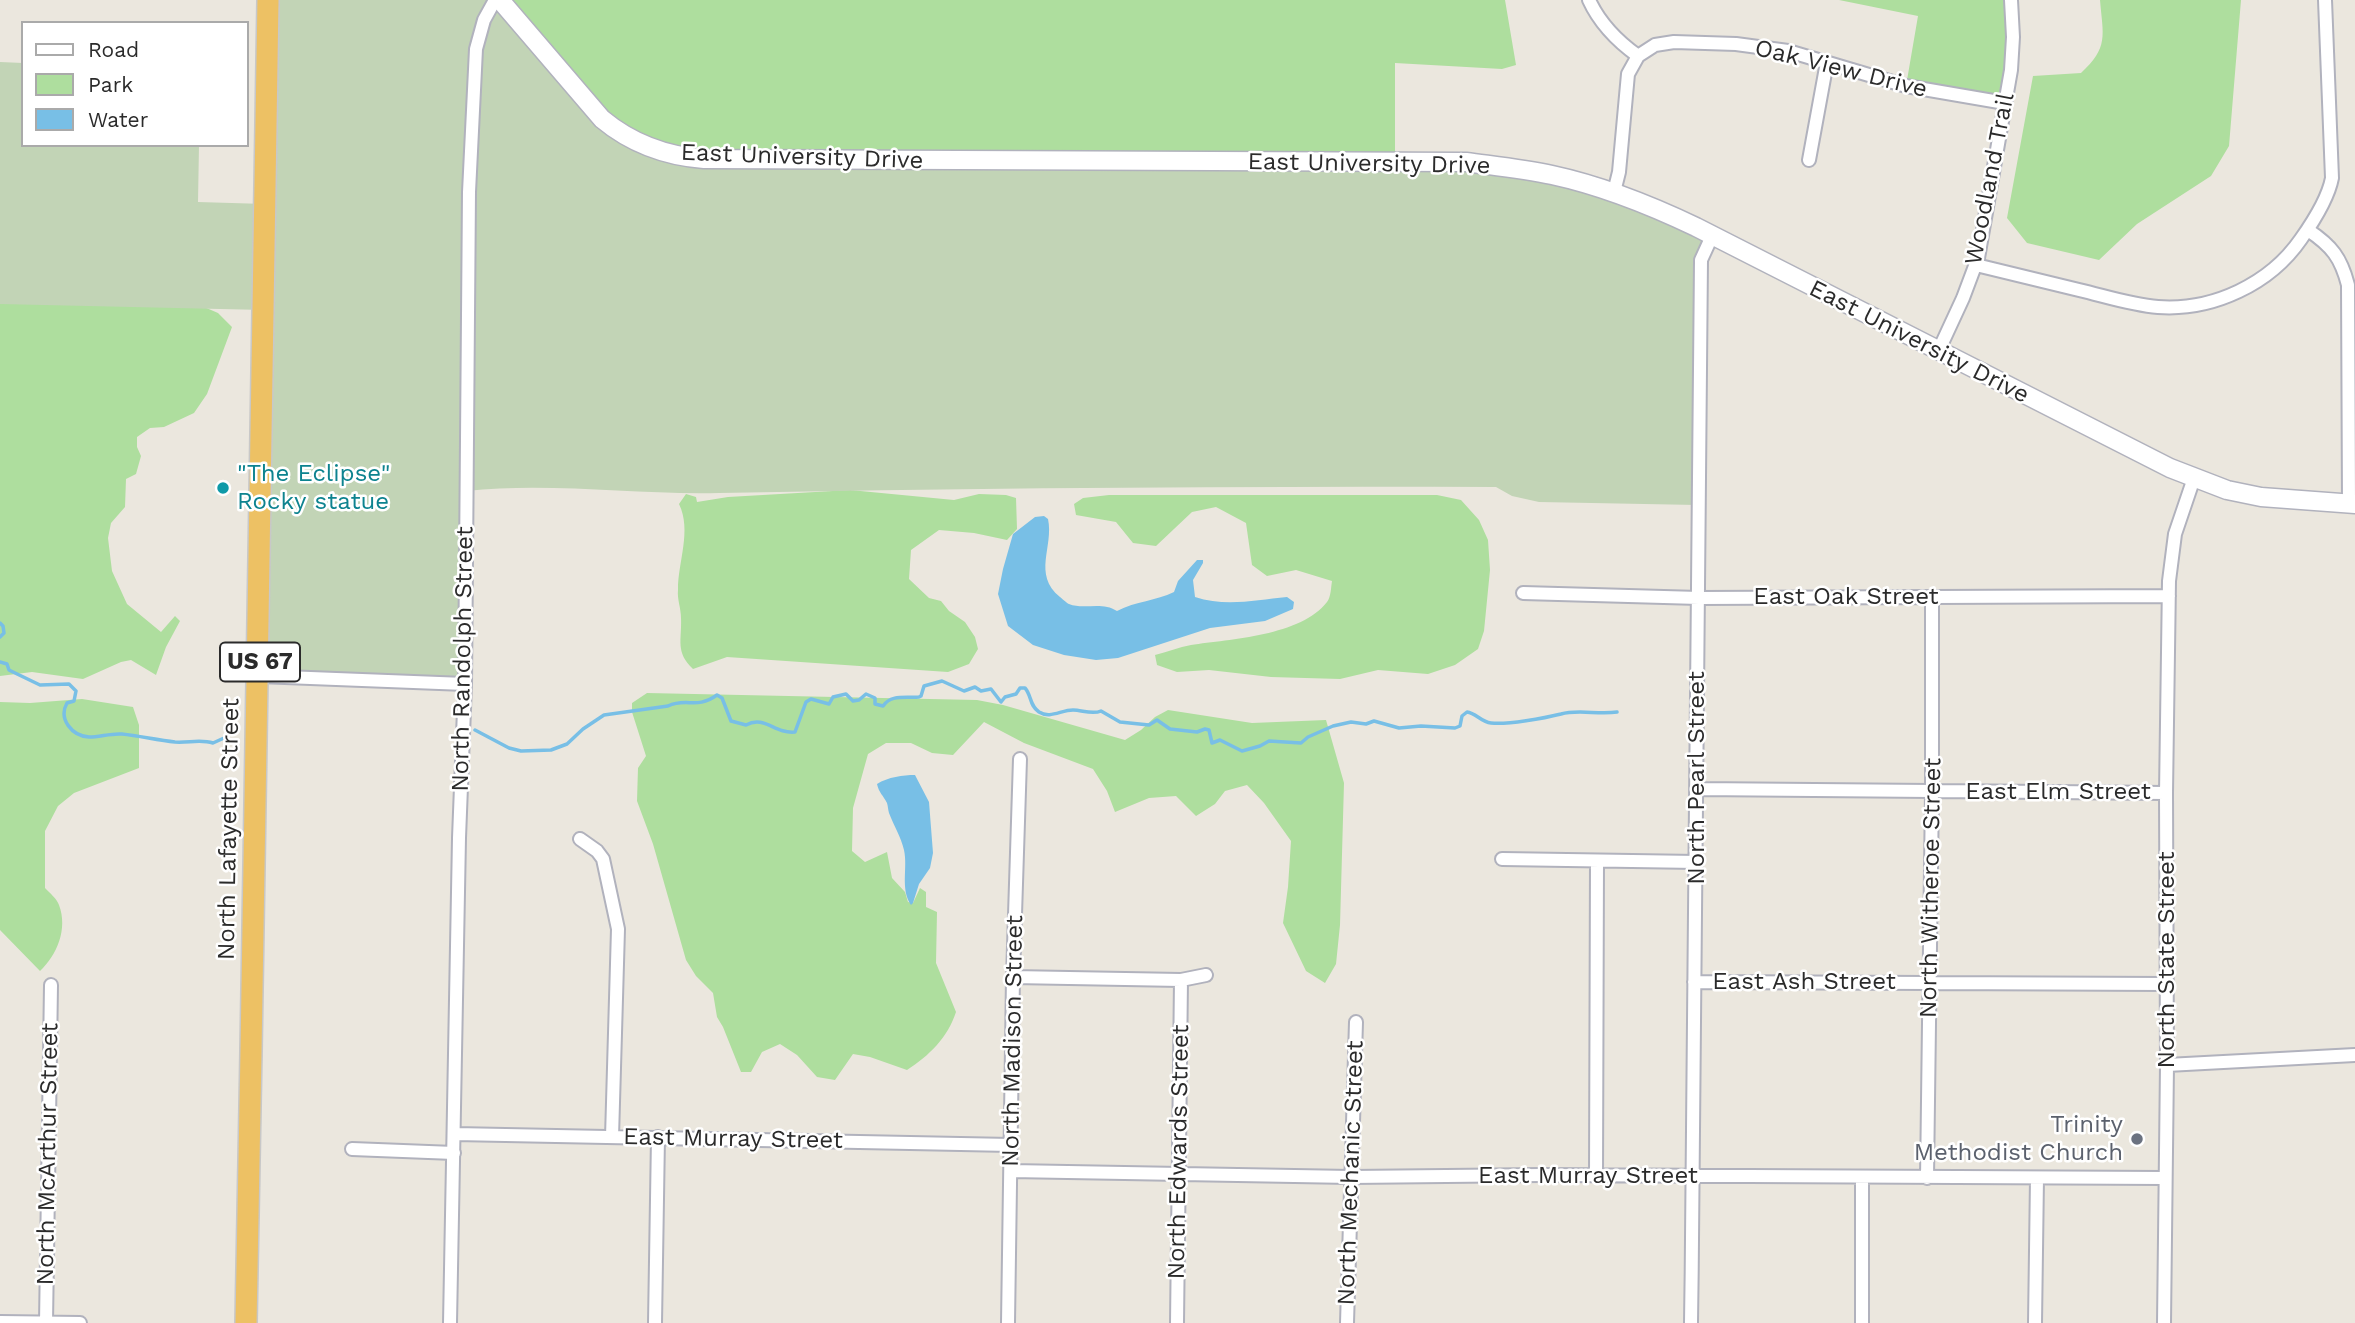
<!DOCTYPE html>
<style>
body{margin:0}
#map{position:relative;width:2355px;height:1323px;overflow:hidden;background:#ebe7de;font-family:"Work Sans",sans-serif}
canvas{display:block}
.legend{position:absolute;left:21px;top:21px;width:228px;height:126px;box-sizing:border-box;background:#fff;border:2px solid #aaa;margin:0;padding:9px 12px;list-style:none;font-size:21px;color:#2b2b2b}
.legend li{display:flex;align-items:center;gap:14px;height:35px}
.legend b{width:35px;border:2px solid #aaa}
</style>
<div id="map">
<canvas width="2355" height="1323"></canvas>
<ul class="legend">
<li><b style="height:9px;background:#fff"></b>Road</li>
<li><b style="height:19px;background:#aede9e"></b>Park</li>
<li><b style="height:19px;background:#78bfe6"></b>Water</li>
</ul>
</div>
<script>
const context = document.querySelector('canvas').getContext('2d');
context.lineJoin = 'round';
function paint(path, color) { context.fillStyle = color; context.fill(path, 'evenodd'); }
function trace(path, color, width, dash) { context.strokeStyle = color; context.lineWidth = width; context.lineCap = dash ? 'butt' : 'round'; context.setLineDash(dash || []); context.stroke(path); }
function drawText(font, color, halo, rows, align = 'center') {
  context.font = font + ' "Work Sans",sans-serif'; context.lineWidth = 5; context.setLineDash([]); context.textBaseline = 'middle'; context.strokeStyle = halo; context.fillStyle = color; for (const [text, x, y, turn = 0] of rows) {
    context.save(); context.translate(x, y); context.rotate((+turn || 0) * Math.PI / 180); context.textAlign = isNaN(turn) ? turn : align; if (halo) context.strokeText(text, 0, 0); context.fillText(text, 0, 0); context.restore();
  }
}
paint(new Path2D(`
 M 500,0 L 1505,0 L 1516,65 L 1502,69 L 1395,63 L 1395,162 L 713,159 L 626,137 Z
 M 1839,0 L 2011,0 L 2005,103 L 1906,86 L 1918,16 Z
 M 2100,0 L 2241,0 L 2229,146 L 2211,176 L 2137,224 L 2099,260 L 2027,243 L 2007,218 L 2033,76 L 2081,73 C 2109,47 2103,36 2100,0 Z
 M 0,294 L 188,300 L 218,313 L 232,327 L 207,394 L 194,413 L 164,427 L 150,428 L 137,437 L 137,447 L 141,456 L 136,474 L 126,479 L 125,507 L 111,523 L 108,538 L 112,571 L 127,604 L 161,632 L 175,616 L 180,621 L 166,647 L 156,675 L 131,660 L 121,662 L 83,679 L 32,672 L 0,676 Z
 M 850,490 L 954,500 L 979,494 L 1006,495 L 1016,498 L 1017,529 L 1007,540 L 974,533 L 939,530 L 911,550 L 909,579 L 929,598 L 941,601 L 949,611 L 965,622 L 975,637 L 978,649 L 969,664 L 948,672 L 727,657 L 693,669 C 675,652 682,640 681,618 C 681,608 677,599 678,590 C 678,561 692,531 679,504 L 686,494 L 696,497 L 697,502 L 728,497 Z
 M 1109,495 L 1437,495 L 1461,500 L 1479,520 L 1488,540 L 1490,570 L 1484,631 L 1478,649 L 1455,665 L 1428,674 L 1378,670 L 1340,679 L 1271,677 L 1209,670 L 1177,672 L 1157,665 L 1155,655 C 1167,652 1179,647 1191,645 C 1230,639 1301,636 1327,602 C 1331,597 1331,587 1332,581 L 1296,570 L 1267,576 L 1252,565 L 1246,523 L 1216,507 L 1192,512 L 1156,546 L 1133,543 L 1116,522 L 1076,515 L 1074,504 L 1083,498 Z
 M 647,693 L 977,700 L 1003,705 L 1125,740 L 1141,730 L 1155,717 L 1168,710 L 1252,723 L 1326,720 L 1344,783 L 1340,925 L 1336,964 L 1325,983 L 1306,971 L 1283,923 L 1288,887 L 1291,841 L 1264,803 L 1247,785 L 1225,791 L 1215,804 L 1196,816 L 1176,796 L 1149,798 L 1115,812 L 1107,791 L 1093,769 L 1024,743 L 984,722 L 953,755 L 932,753 L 911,743 L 886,743 L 868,754 L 853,808 L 852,851 L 865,862 L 887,852 L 892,878 L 905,892 L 908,902 L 913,903 L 920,888 L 926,892 L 926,907 L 937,912 L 936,963 L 956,1012 C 948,1037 929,1056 907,1070 L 870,1057 L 853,1054 L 835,1080 L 817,1077 L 797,1055 L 780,1044 L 762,1052 L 751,1072 L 741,1072 L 723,1027 L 717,1017 L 713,993 L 696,976 L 686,960 L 653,844 L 637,801 L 638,768 L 646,756 L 632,712 L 632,703 Z
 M 82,699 L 133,707 L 139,725 L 139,768 L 74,793 L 58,806 L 45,831 L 45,888 C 50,893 57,899 59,905 C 68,929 57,955 40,971 L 0,930 L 0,702 L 30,703 Z`), '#aede9e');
paint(new Path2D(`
 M 269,0 L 500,0 L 591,107 L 664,153 L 1528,170 L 1696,227 L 1708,244 L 1697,505 L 1539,502 L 1512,496 L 1496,487 C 1237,486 978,488 719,493 C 635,495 551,482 466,491 L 465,684 L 259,676 L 264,310 L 0,304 L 0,62 L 23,63 L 23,145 L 199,145 L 198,202 L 265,204 Z`), '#c2d4b6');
paint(new Path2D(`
 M 1044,516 L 1048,519 C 1054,547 1032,574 1060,597 C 1060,597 1068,604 1069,604 C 1084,610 1102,601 1117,611 C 1136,601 1156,601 1174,592 L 1178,581 L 1197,560 L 1203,560 L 1203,563 L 1193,580 L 1195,597 C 1225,607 1256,600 1287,597 L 1294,602 L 1293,609 L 1265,621 L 1210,628 L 1118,658 L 1096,660 L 1064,655 L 1033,645 L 1008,626 L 998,594 L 1003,569 L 1013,534 L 1035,517 Z
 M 915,775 L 929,802 L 933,853 L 930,868 L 919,884 L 913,903 L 911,905 C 900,889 908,868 904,850 C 901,837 894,826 889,813 C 888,810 888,806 887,803 C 883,795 879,793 877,784 C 888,777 903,775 915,775 Z`), '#78bfe6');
trace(new Path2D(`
 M 0,623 L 3,626 L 4,633 L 0,637
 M 0,662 L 7,664 L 9,670 L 13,672 L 40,685 L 69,684 L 76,691 L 74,701 L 67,703 C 58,719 72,736 89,737 C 100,737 111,733 122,734 C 140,736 157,740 175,742 C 188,743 201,739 213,743 L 224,738
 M 475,730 L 509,748 L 521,751 L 551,750 L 567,744 L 583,729 L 604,715 L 668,706 C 687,697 696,710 717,695 L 722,698 L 731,721 L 746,725 C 765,715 774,734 795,732 L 806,702 L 811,699 L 829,704 L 833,697 L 846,694 L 853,701 L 859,700 L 866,694 L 875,698 L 875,704 L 883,706 C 891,694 906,698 919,697 L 921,696 L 924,686 L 942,681 L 964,691 L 975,687 L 981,691 L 991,689 L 1001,702 L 1005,697 L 1016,694 L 1020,688 L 1025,688 C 1032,696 1029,705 1039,712 C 1050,719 1061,710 1073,710 C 1082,710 1092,715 1101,711 L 1120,722 L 1149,725 L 1157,720 L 1170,729 L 1197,732 L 1205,729 L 1209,730 L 1212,743 L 1220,740 L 1242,751 L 1260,746 L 1269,741 L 1301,743 L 1308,737 L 1333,726 L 1351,722 L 1366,724 L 1374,721 L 1399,728 L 1421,726 L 1455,728 L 1460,726 L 1462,716 L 1467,712 C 1476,713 1481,722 1491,723 C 1507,725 1545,718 1561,714 C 1578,709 1599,715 1617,712`), '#78bfe6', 3.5);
const minor = new Path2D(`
 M 1589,0 C 1600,24 1617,41 1638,56
 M 1809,160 L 1827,62
 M 1614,192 L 1619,172 L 1628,74 L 1638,56 L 1655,45 L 1674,42 L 1736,44 L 1788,51 L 1906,86 L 2005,103
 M 2308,230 C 2332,246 2341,258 2348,285 L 2349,504
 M 1976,265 C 2010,273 2045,282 2079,290 C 2105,296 2131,305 2158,307 C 2213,311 2270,284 2301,239 C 2313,222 2328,199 2332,178 L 2325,0
 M 1938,352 L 1963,298 L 1978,258 L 2011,70 L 2013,37 L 2011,0
 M 1523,593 L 1699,598 L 2169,596
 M 259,676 L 465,684
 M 1697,789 L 2166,793
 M 580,839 L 597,851 L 603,859 L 618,929 L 612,1137
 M 1502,859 L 1697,862
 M 1013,977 L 1181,980 L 1206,975
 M 1694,982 L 2166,984
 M 2167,1065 L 2355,1055
 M 455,1134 L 1011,1145
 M 352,1149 L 454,1153
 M 1011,1171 L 1351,1177 L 1541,1175 L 2165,1178
 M 1596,1176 L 1597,861
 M 1927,1178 L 1932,791 L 1932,597
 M 0,1322 L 80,1323
 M 46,1323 L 51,985
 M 450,1323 L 459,838 L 465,684 L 469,192 L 476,49 L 484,20 L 495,0
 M 655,1323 L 658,1137
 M 1008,1323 L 1013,977 L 1020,759
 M 1177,1323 L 1181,980
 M 1347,1323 L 1356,1022
 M 1691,1323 C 1696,969 1697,615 1701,260 L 1712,236
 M 1862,1323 L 1862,1177
 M 2035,1323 L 2037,1178
 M 2164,1323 L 2167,1065 L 2166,793 L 2169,581 L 2175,534 L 2194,478`);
const secondary = new Path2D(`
 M 500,0 L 602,119 C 632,144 666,156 704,159 L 1466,162 C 1495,166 1524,169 1552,175 C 1603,186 1650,205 1696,227 L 2170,468 L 2227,490 L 2261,497 L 2355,504`);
const trunk = new Path2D(`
 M 246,1323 C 254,882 263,441 268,0`);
trace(minor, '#b1b2bd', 16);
trace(secondary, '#b1b2bd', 21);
trace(trunk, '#c8c8c8', 24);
trace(minor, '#fff', 12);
trace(secondary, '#fff', 18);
trace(trunk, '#edc164', 21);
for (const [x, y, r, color] of [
 [223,488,7,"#0f9aa8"],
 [2137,1139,7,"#6b7280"]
]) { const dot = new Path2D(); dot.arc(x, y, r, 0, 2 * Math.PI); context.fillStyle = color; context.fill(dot); trace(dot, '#fff', 2.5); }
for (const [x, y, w] of [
 [260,662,80]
]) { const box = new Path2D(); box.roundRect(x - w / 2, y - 19.5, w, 39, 5); context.fillStyle = '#fff'; context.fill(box); trace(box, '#2b2b2b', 2); }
drawText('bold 23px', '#2b2b2b', null, [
 ["US 67",260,662]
]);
drawText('24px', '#2b2b2b', '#fff', [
 ["Oak View Drive",1841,69,14],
 ["East University Drive",802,157,2],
 ["East University Drive",1369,164,1],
 ["Woodland Trail",1990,179,-79],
 ["East University Drive",1919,342,27],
 ["East Oak Street",1846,597],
 ["North Randolph Street",463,659,-89],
 ["North Pearl Street",1697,778,-90],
 ["East Elm Street",2058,792],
 ["North Lafayette Street",229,829,-89],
 ["North Witheroe Street",1931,888,-89],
 ["North State Street",2167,960,-90],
 ["East Ash Street",1804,982],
 ["North Madison Street",1013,1041,-89],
 ["East Murray Street",733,1139,1],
 ["North Edwards Street",1179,1152,-89],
 ["North McArthur Street",48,1154,-89],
 ["North Mechanic Street",1351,1173,-88],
 ["East Murray Street",1588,1176]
]);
drawText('24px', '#0d838f', '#fff', [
 ["\"The Eclipse\"",237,474],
 ["Rocky statue",237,502]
], 'left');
drawText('24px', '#5b616d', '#fff', [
 ["Trinity",2123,1125],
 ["Methodist Church",2123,1153]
], 'right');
</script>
